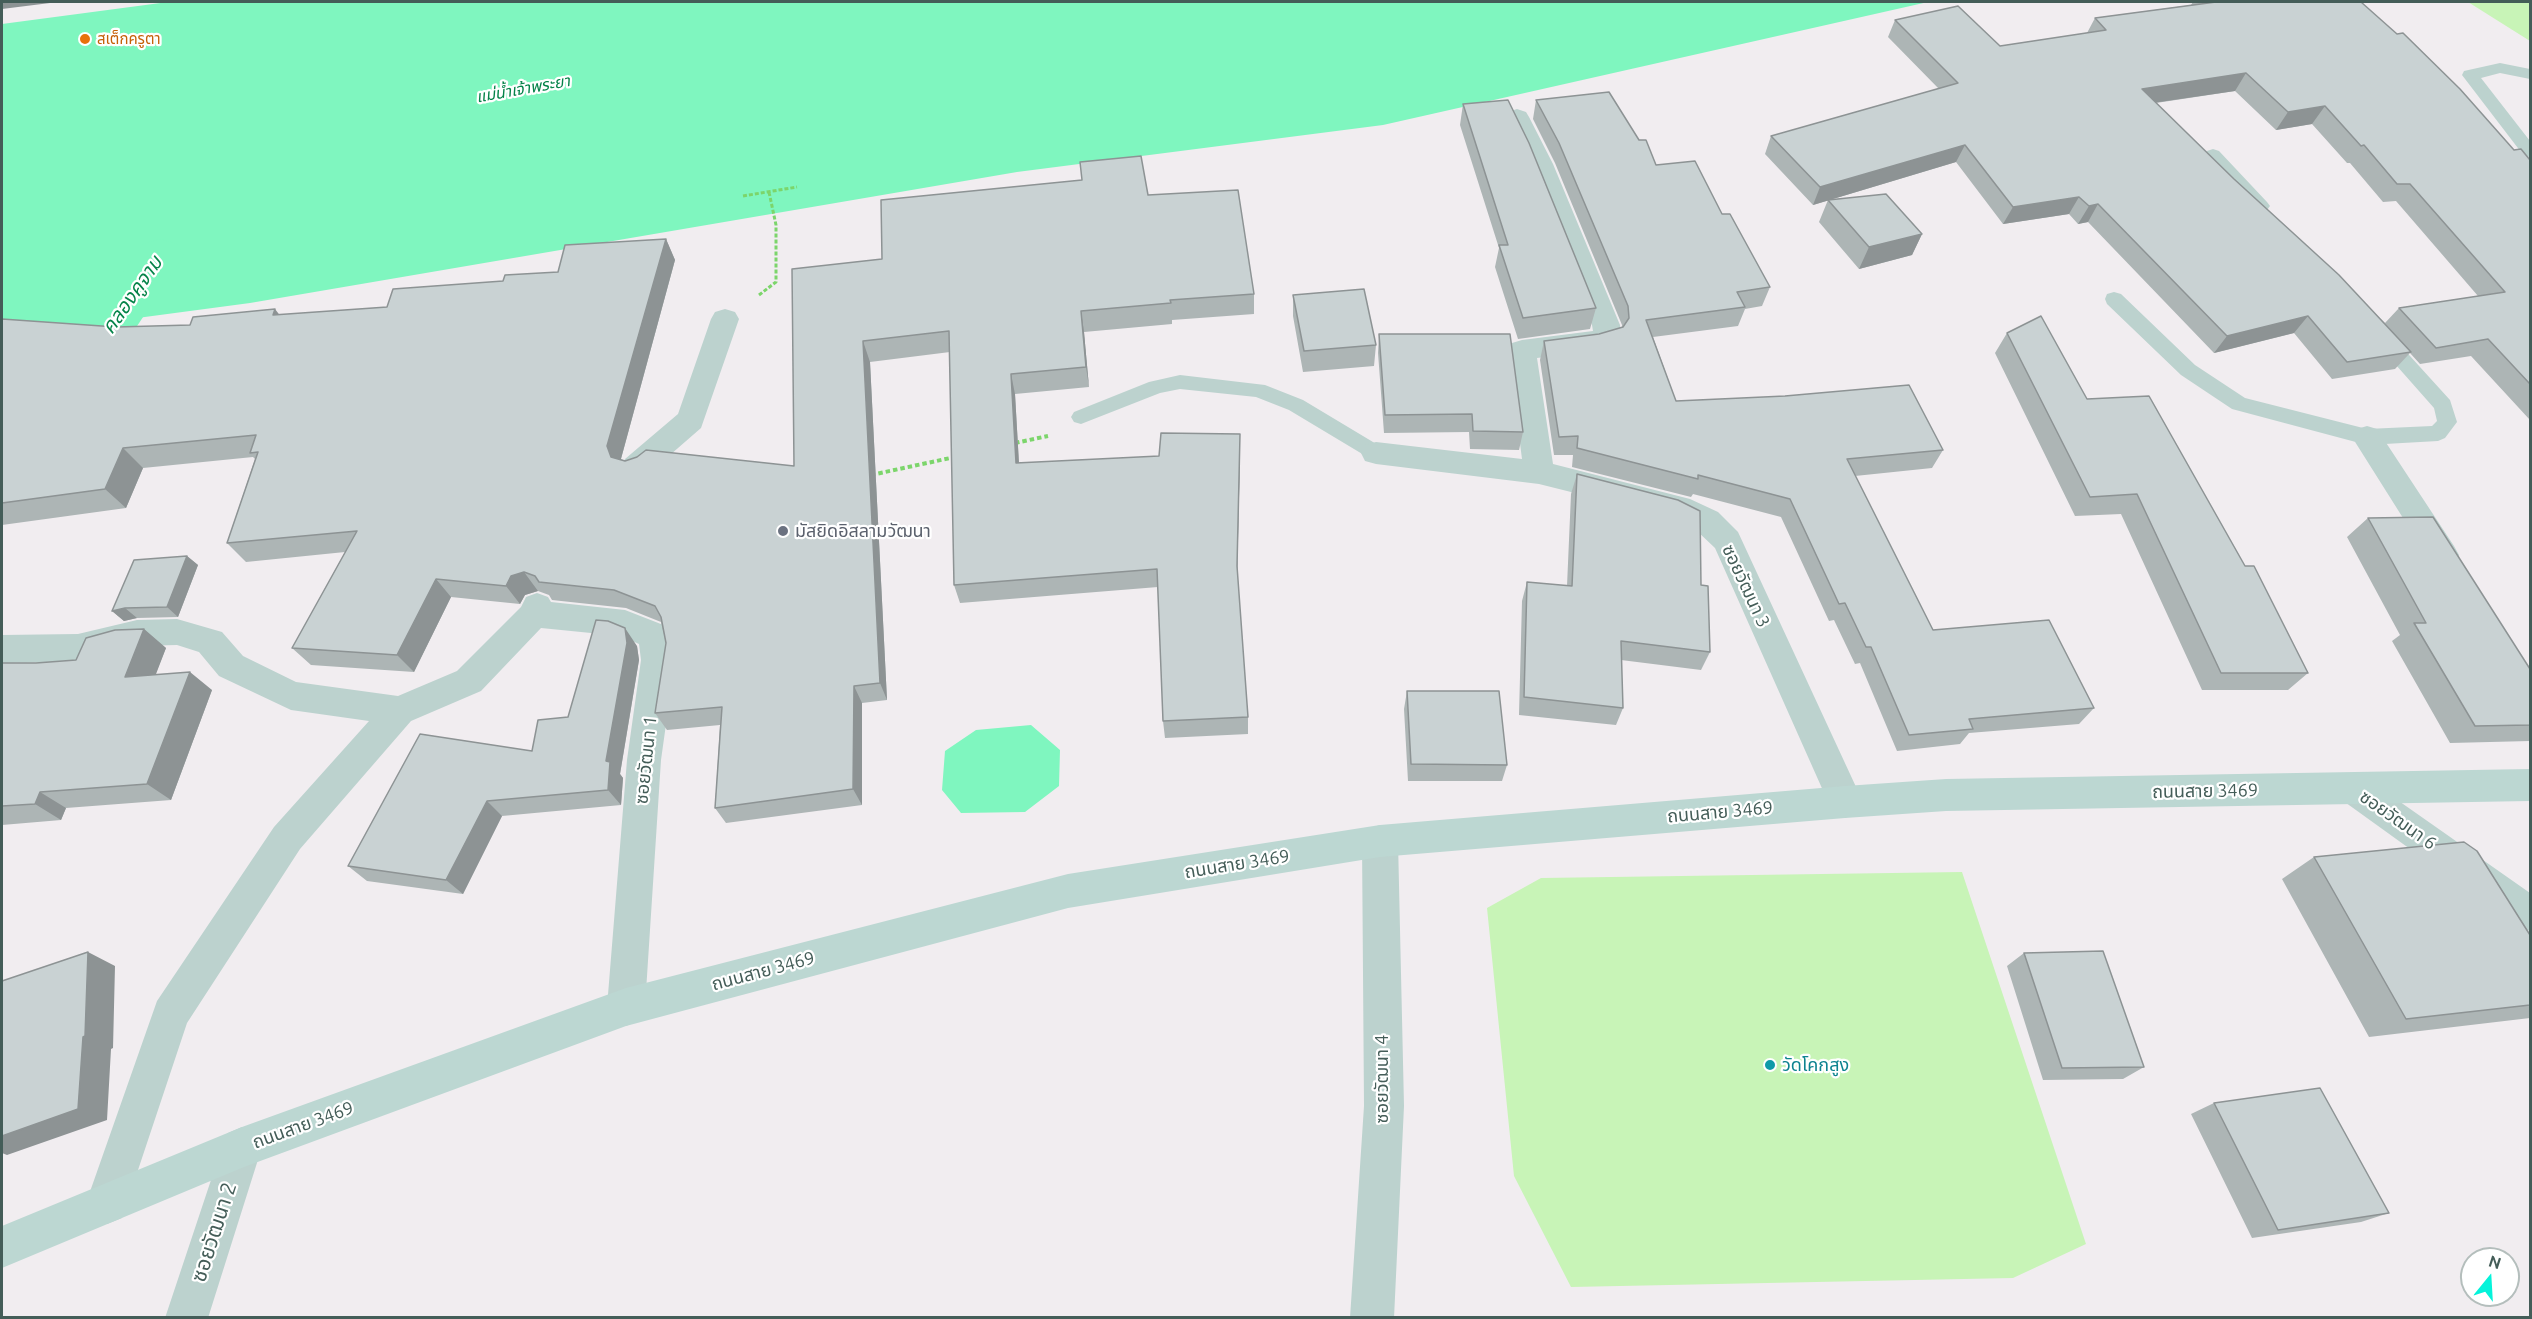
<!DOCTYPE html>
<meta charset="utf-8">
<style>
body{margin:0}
#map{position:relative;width:2532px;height:1319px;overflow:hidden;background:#f1edf0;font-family:Ubuntu,sans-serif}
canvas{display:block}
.frame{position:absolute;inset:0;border:3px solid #445d58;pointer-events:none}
.north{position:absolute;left:2460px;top:1247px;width:60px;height:60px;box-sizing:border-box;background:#fff;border:2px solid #b4bebc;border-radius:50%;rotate:18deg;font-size:16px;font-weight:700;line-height:24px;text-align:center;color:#445d58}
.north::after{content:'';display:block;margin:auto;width:21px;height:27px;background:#05f3da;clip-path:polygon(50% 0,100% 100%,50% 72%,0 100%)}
</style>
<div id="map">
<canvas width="2532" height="1319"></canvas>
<div class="frame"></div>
<div class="north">N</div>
</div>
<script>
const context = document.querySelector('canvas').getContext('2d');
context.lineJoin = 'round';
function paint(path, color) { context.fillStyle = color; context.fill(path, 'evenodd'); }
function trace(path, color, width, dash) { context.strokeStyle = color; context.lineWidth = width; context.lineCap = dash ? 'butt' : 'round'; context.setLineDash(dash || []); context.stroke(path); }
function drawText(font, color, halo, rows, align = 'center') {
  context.font = font + ' Ubuntu,"Noto Sans Thai",sans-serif'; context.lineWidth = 4.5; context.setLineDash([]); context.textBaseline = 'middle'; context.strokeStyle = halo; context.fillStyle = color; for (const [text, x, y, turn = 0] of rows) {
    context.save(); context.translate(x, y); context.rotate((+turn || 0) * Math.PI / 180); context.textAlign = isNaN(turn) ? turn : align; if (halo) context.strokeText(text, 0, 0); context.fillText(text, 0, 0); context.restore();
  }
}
paint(new Path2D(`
 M 2468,2 L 2530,2 L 2530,41 Z
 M 1962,872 L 2086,1244 L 2013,1278 L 1571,1287 L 1514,1176 L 1487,908 L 1541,878 Z`), '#c8f4b7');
paint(new Path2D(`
 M 168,2 L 1928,2 L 1383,125 L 1017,172 L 250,303 L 2,336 L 2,24 Z
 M 1031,725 L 1060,750 L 1059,786 L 1025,812 L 961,813 L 942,790 L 945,751 L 976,730 Z`), '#7ff6bf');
paint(new Path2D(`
 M 160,239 L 177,244 L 184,255 L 112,364 L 21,452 L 2,458 L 2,407 L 76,338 L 143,244 Z`), '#7ff6bf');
trace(new Path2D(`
 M 743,196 L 797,187
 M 759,295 L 776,282 L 776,225 L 769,192`), '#7cd56b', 3, [4, 2]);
trace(new Path2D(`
 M 1015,443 L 1048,436
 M 871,475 L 955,457`), '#7cd56b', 4, [4.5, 3]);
paint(new Path2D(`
 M 2500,63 L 2530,69 L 2530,79 L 2500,73 L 2481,78 L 2530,141 L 2530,157 L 2524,156 L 2462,75 L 2464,71 Z
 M 2213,149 L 2219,151 L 2267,202 L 2270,206 L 2267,210 L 2255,210 L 2207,159 L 2204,155 L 2207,151 Z
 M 2114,292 L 2121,294 L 2195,365 L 2245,398 L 2367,429 L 2432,426 L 2437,421 L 2434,408 L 2373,339 L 2376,334 L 2383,332 L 2390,334 L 2450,400 L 2457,422 L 2445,438 L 2438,441 L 2367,445 L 2232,409 L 2181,375 L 2107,304 L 2105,299 L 2107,294 Z
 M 1180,375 L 1265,385 L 1303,400 L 1383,448 L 1386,453 L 1383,458 L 1376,461 L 1369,458 L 1289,410 L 1256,397 L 1180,389 L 1160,393 L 1081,424 L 1074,422 L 1071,417 L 1074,412 L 1149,382 Z`), '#bcd2ce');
paint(new Path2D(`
 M 1517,109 L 1526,112 L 1529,117 L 1553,164 L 1620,325 L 1621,337 L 1617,344 L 1594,351 L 1537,358 L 1553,464 L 1690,499 L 1718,512 L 1738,532 L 1863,802 L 1857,813 L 1845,818 L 1833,813 L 1715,548 L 1696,530 L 1671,517 L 1539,484 L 1376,464 L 1365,461 L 1361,453 L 1365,445 L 1376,442 L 1522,459 L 1508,350 L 1512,343 L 1522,340 L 1593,331 L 1592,325 L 1527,164 L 1505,117 L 1508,112 Z
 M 725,309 L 735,312 L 739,319 L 701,428 L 647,475 L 636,478 L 625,475 L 621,467 L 625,459 L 678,414 L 711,319 L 715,312 Z
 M 2367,426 L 2377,429 L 2454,546 L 2459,555 L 2454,564 L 2443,568 L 2432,564 L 2357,445 L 2352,437 L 2357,429 Z
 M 537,593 L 548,597 L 551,602 L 625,610 L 666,626 L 670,636 L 675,660 L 661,760 L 645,1007 L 640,1020 L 626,1026 L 612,1020 L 607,1007 L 627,760 L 641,660 L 639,644 L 621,636 L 541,628 L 481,691 L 411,721 L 300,849 L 187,1023 L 122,1218 L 107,1224 L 92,1218 L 86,1203 L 157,1001 L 274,827 L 369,721 L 291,710 L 219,676 L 199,652 L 177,645 L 137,646 L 78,662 L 2,663 L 2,635 L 78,634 L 137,620 L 177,619 L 222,632 L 243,656 L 296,682 L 398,696 L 457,671 L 521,607 L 526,597 Z
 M 2354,773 L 2366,778 L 2530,893 L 2530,931 L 2517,926 L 2342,800 L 2337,789 L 2342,778 Z
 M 1380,825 L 1393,829 L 1398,841 L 1404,1106 L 1394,1318 L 1350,1318 L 1364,1106 L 1362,841 L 1367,829 Z
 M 242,1127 L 256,1133 L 262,1147 L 208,1318 L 165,1318 L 222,1147 L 228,1133 Z`), '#bcd2ce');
paint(new Path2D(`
 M 2530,769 L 2530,801 L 1946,811 L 1845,818 L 1380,857 L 1068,908 L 626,1026 L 244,1167 L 2,1268 L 2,1226 L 242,1127 L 626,988 L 1068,874 L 1380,825 L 1845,786 L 1946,779 Z`), '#bcd7d2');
paint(new Path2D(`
 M 2193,2 L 2361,2 L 2514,150 L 2530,160 L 2530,420 L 2471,356 L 2420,364 L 2410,353 L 2395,369 L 2332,379 L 2294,333 L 2214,353 L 2088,222 L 2078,224 L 2069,214 L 2003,224 L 1956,162 L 1813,205 L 1765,154 L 1771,136 L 1939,89 L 1888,37 L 1895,20 L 2000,46 L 2087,33 L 2095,18 L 2191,5 ZM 2235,91 L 2276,130 L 2312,124 L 2347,163 L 2350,163 L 2383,202 L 2396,201 L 2478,296 L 2399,308 L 2385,323 L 2234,179 L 2156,103 Z
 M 1536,100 L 1639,140 L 1656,165 L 1722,214 L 1770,287 L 1762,306 L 1745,309 L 1738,326 L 1653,337 L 1676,401 L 1943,450 L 1932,468 L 1855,476 L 1933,630 L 2094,708 L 2079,724 L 1969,733 L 1960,744 L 1897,751 L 1860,663 L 1855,664 L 1834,620 L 1829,621 L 1781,517 L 1693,494 L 1691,497 L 1572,467 L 1573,455 L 1554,455 L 1540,360 L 1544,341 L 1599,334 L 1622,327 L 1622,325 L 1555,163 L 1533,119 Z
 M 1463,104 L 1596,308 L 1590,329 L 1518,339 L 1495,267 L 1499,248 L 1460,125 Z
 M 1148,195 L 1254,294 L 1254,314 L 1172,320 L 1172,324 L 1084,332 L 1089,387 L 1015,394 L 1019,463 L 1240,454 L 1237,576 L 1248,717 L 1248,734 L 1165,738 L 1163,721 L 1158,587 L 960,603 L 954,585 L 950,352 L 870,362 L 887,700 L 862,703 L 862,805 L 726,823 L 715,808 L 720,725 L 667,730 L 655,713 L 666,643 L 661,622 L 626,608 L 552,600 L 549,595 L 538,591 L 525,595 L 520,604 L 451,597 L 414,672 L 311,665 L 292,648 L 345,552 L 246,562 L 227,543 L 255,459 L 253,457 L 143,468 L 126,508 L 2,525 L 2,319 L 116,327 L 190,325 L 279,315 L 387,307 L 503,281 L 558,272 L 666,239 L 675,260 L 621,459 L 625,461 L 794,466 L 882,259 Z
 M 1828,200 L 1922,234 L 1912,255 L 1859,269 L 1819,222 Z
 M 1293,295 L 1376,345 L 1374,366 L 1303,372 L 1293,316 Z
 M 2007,333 L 2087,399 L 2245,566 L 2308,673 L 2288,690 L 2202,690 L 2121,514 L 2075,516 L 1995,353 Z
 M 1379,334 L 1523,432 L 1519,450 L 1470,449 L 1469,432 L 1384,433 L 1378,353 Z
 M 1577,474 L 1701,585 L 1710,652 L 1701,670 L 1621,660 L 1623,708 L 1616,725 L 1519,715 L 1522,601 L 1527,582 L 1567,586 L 1571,494 Z
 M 2368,518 L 2530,669 L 2530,741 L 2450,743 L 2392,641 L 2400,635 L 2347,537 Z
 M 187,556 L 198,565 L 178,617 L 137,618 L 124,621 L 112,611 Z
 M 144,629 L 166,648 L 155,675 L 212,690 L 171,800 L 66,808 L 61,820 L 2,825 L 2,663 L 36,663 L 76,660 Z
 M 637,646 L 639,660 L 620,774 L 623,778 L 621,805 L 502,816 L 463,894 L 367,881 L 348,866 L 532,751 L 568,717 Z
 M 1407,691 L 1507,765 L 1502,781 L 1408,781 L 1404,709 Z
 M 2314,857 L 2530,935 L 2530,1018 L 2369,1037 L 2282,879 Z
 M 2024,953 L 2144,1067 L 2123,1079 L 2043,1080 L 2007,966 Z
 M 2214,1103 L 2389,1213 L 2361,1222 L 2252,1238 L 2191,1114 Z`), '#adb5b5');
paint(new Path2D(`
 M 2,2 L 58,2 L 2,9 Z
 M 2246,73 L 2235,91 L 2132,106 L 2142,89 Z
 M 2325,106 L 2312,124 L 2276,130 L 2288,112 Z
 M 1965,145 L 1956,162 L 1813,205 L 1820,187 Z
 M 2079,197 L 2069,214 L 2003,224 L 2013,207 Z
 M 2098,204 L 2088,222 L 2078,224 L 2089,206 Z
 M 1922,234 L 1912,255 L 1859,269 L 1869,247 Z
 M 666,239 L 675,260 L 619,466 L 611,457 L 607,446 Z
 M 275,309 L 291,330 L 273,315 Z
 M 1081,311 L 1084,332 L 1089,387 L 1086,367 Z
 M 2308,316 L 2294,333 L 2214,353 L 2227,336 Z
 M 863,341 L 870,362 L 887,700 L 880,683 Z
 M 1011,374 L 1015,394 L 1020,482 L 1016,463 Z
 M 1240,434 L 1240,454 L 1237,584 L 1237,566 Z
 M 123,448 L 143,468 L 126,508 L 105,489 Z
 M 187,556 L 198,565 L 178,617 L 167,607 Z
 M 524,572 L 538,591 L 525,595 L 520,604 L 506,586 L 511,576 Z
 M 436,579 L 451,597 L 414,672 L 397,655 Z
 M 125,608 L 137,618 L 124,621 L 112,611 Z
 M 625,628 L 637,646 L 639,660 L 620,774 L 623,778 L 621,805 L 608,790 L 606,761 Z
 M 144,629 L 166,648 L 148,695 L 125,677 Z
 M 190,672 L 212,690 L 171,800 L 147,784 Z
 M 854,686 L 862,703 L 862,805 L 853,789 Z
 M 40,792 L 66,808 L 61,820 L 35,804 Z
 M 487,801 L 502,816 L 463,894 L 446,880 Z
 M 88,952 L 115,966 L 113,1048 L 111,1049 L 107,1120 L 7,1155 L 2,1153 L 2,1136 Z`), '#8d9394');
const building = new Path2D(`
 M 2216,2 L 2361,2 L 2397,34 L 2403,33 L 2460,89 L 2514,150 L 2521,149 L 2530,160 L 2530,384 L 2488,339 L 2436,348 L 2399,308 L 2505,292 L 2410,184 L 2397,184 L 2364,145 L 2361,146 L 2325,106 L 2288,112 L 2246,73 L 2142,89 L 2234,179 L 2339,275 L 2411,352 L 2347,362 L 2308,316 L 2227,336 L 2098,204 L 2089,206 L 2079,197 L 2013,207 L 1965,145 L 1820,187 L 1771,136 L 1958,83 L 1895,20 L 1958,6 L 2000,46 L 2106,30 L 2095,18 Z
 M 1609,92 L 1639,140 L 1646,140 L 1656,165 L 1695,161 L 1722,214 L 1730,214 L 1770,287 L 1737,292 L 1745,307 L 1646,320 L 1676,401 L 1785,396 L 1909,385 L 1943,450 L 1847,459 L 1933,630 L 2049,620 L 2094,708 L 1969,719 L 1973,729 L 1909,735 L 1871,647 L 1866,647 L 1845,603 L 1839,604 L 1790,499 L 1698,475 L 1698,479 L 1577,448 L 1578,436 L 1559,437 L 1544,341 L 1599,334 L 1623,327 L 1629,318 L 1628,306 L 1559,143 L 1536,100 Z
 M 1508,100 L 1529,143 L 1596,308 L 1523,318 L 1499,245 L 1508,245 L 1463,104 Z
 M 1141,156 L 1148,195 L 1238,190 L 1254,294 L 1170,300 L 1171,303 L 1081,311 L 1086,367 L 1011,374 L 1016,463 L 1159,456 L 1161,433 L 1240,434 L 1237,566 L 1248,717 L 1163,721 L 1157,569 L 954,585 L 949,331 L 863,341 L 880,683 L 854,686 L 853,789 L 715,808 L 722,707 L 655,713 L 666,643 L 661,617 L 655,606 L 614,590 L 539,582 L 535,576 L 524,572 L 511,576 L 506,586 L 436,579 L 397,655 L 292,648 L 357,531 L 227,543 L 258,452 L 250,453 L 256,435 L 123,448 L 105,489 L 2,503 L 2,319 L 116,327 L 190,325 L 193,317 L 275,309 L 273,315 L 387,307 L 393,289 L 503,281 L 505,275 L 558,272 L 565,245 L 666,239 L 607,446 L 611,457 L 625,461 L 637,457 L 646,450 L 794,466 L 792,269 L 882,259 L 881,200 L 1082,180 L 1080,162 Z
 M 1886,194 L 1922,234 L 1869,247 L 1828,200 Z
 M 1364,289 L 1376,345 L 1304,351 L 1293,295 Z
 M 2041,316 L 2087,399 L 2149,396 L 2245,566 L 2254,566 L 2308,673 L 2221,673 L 2137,494 L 2090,497 L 2007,333 Z
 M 1379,334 L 1510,334 L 1523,432 L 1473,431 L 1472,414 L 1385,415 Z
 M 1577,474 L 1678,500 L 1700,511 L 1701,585 L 1708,586 L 1710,652 L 1621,641 L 1623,708 L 1524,697 L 1527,582 L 1572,586 Z
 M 2433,517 L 2530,669 L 2530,725 L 2475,726 L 2414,623 L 2426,623 L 2368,518 Z
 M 187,556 L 167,607 L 125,608 L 112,611 L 134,560 Z
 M 596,620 L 608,621 L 625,628 L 627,643 L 606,761 L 610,762 L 608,790 L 487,801 L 446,880 L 348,866 L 420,734 L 532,751 L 538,720 L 568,717 Z
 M 144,629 L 125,677 L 190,672 L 147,784 L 40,792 L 35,804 L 2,806 L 2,663 L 36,663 L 76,660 L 86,638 L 115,630 Z
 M 1407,691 L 1499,691 L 1507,765 L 1411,764 Z
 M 2464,842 L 2477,851 L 2530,935 L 2530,1005 L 2406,1019 L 2314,857 Z
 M 2103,951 L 2144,1067 L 2062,1068 L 2024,953 Z
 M 88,952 L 85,1036 L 83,1037 L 78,1109 L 2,1136 L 2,981 Z
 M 2320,1088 L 2389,1213 L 2278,1230 L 2214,1103 Z`);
paint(building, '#c9d2d3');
trace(building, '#8d9394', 1.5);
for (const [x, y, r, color] of [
 [85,39,6,"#e8710a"],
 [783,531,6,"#6b7280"],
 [1770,1065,6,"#0f9aa8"]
]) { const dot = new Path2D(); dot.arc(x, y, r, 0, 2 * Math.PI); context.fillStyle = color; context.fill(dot); trace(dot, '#fff', 2); }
drawText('15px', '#c56008', '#fff', [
 ["สเต็กครูตา",97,39]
], 'left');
drawText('italic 16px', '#058349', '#fff', [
 ["แม่น้ำเจ้าพระยา",523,89,-10]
]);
drawText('18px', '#5b616d', '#fff', [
 ["มัสยิดอิสลามวัฒนา",795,531]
], 'left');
drawText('18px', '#445d58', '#fff', [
 ["ซอยวัฒนา 3",1746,586,65],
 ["ซอยวัฒนา 1",646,760,-84],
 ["ถนนสาย 3469",2205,791,-1],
 ["ถนนสาย 3469",1720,812,-5],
 ["ซอยวัฒนา 6",2398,820,35],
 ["ถนนสาย 3469",1237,864,-9],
 ["ถนนสาย 3469",763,971,-15],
 ["ซอยวัฒนา 4",1382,1079,-90],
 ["ถนนสาย 3469",303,1125,-20]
]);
drawText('18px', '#0d838f', '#fff', [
 ["วัดโคกสูง",1782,1065]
], 'left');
drawText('italic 20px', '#058349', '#fff', [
 ["คลองคูจาม",132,295,-55]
]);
drawText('21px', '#445d58', '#fff', [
 ["ซอยวัฒนา 2",214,1232,-72]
]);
</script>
